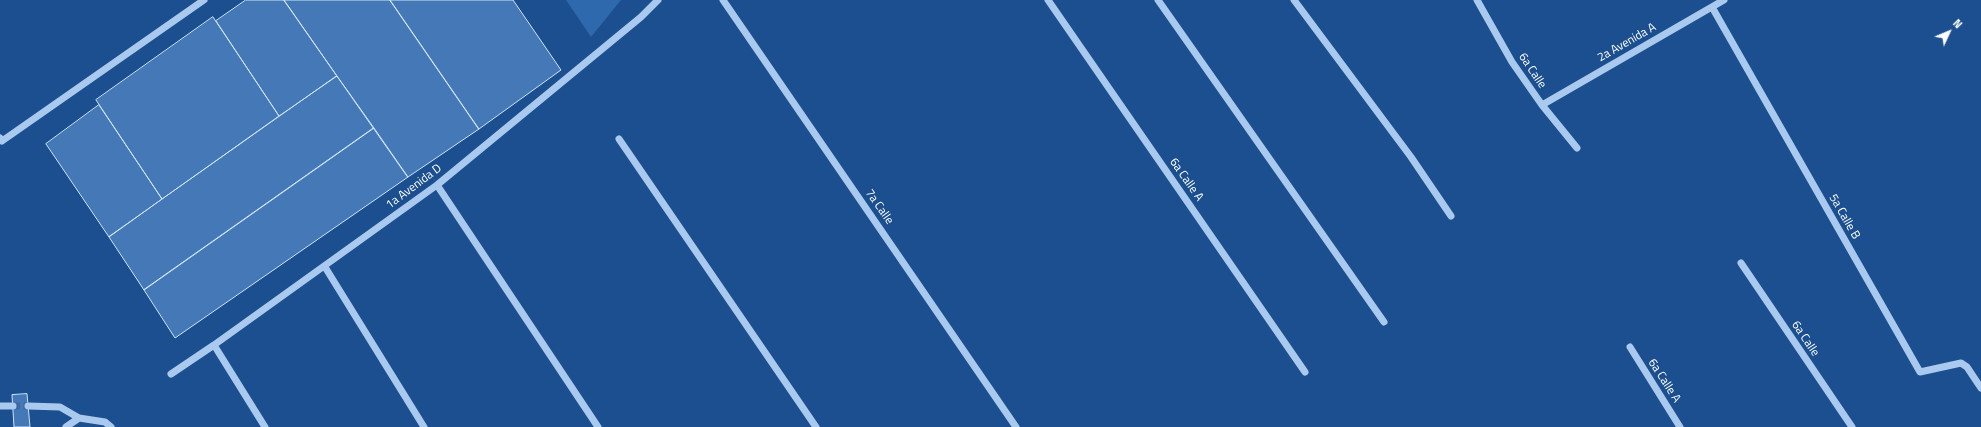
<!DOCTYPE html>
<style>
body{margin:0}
#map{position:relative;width:1981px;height:427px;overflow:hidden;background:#1b4f8f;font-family:"Titillium Web",sans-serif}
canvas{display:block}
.north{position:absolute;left:1929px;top:12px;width:40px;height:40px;-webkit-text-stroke:3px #1b4f8f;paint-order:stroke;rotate:46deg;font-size:11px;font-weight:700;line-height:16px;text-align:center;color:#fff}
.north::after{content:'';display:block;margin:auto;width:14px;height:18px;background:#fff;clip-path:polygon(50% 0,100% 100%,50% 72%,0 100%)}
</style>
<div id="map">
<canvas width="1981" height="427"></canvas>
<div class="north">N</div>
</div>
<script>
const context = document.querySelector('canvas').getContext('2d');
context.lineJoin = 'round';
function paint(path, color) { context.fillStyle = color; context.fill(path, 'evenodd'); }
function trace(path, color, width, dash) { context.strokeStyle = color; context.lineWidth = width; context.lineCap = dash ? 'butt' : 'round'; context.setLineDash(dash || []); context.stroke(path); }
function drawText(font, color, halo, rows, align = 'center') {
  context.font = font + ' "Titillium Web",sans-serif'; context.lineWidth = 3; context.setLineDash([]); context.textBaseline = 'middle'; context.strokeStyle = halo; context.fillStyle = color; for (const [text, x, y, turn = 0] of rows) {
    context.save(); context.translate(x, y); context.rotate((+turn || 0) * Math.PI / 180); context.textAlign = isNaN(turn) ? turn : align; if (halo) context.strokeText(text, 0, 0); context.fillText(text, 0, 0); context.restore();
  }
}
paint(new Path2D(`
 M 566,0 L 621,0 L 591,37 Z`), '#2e69ad');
const building = new Path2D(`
 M 246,0 L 284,0 L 337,76 L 279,116 L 216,21 Z
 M 284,0 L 390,0 L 479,129 L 408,177 Z
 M 390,0 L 513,0 L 561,70 L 479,129 Z
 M 213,17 L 279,116 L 162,199 L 96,100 Z
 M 337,76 L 374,128 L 144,290 L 109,237 Z
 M 99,105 L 162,199 L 109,237 L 46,144 Z
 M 374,128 L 408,177 L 175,338 L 144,290 Z
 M 27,394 L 30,427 L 14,427 L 12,395 Z`);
paint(building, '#4478b7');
trace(building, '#cfe3fa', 1);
trace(new Path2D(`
 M 13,406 L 28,406`), '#3d69a0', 7, [7, 3.5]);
trace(new Path2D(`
 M 723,0 L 1016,427
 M 1048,0 L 1305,372
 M 1158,0 L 1384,322
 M 1294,0 L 1411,157 L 1451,216
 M 1477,0 L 1512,62 L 1542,105 L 1577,148
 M 1712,7 L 1920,372 L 1961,363 L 1967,367 L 1981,388
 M 1542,105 L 1724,0
 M 0,138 L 2,141 L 204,0
 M 619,139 L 816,427
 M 437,185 L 598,427
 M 1741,263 L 1852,427
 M 325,267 L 424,427
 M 214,345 L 265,427
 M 1630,347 L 1680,427
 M 171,374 L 214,345 L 437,185 L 641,17 L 658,0
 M 0,406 L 13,406
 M 28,406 L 60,407 L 79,418 L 105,422 L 111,427
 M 66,427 L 79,418`), '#a9c9ee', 7);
drawText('12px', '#fff', '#1b4f8f', [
 ["2a Avenida A",1627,43,-30],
 ["6a Calle",1532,71,56],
 ["6a Calle A",1186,180,55],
 ["1a Avenida D",414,187,-37],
 ["7a Calle",879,207,55],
 ["5a Calle B",1844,217,60],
 ["6a Calle",1805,339,56],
 ["6a Calle A",1664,381,57]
]);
</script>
